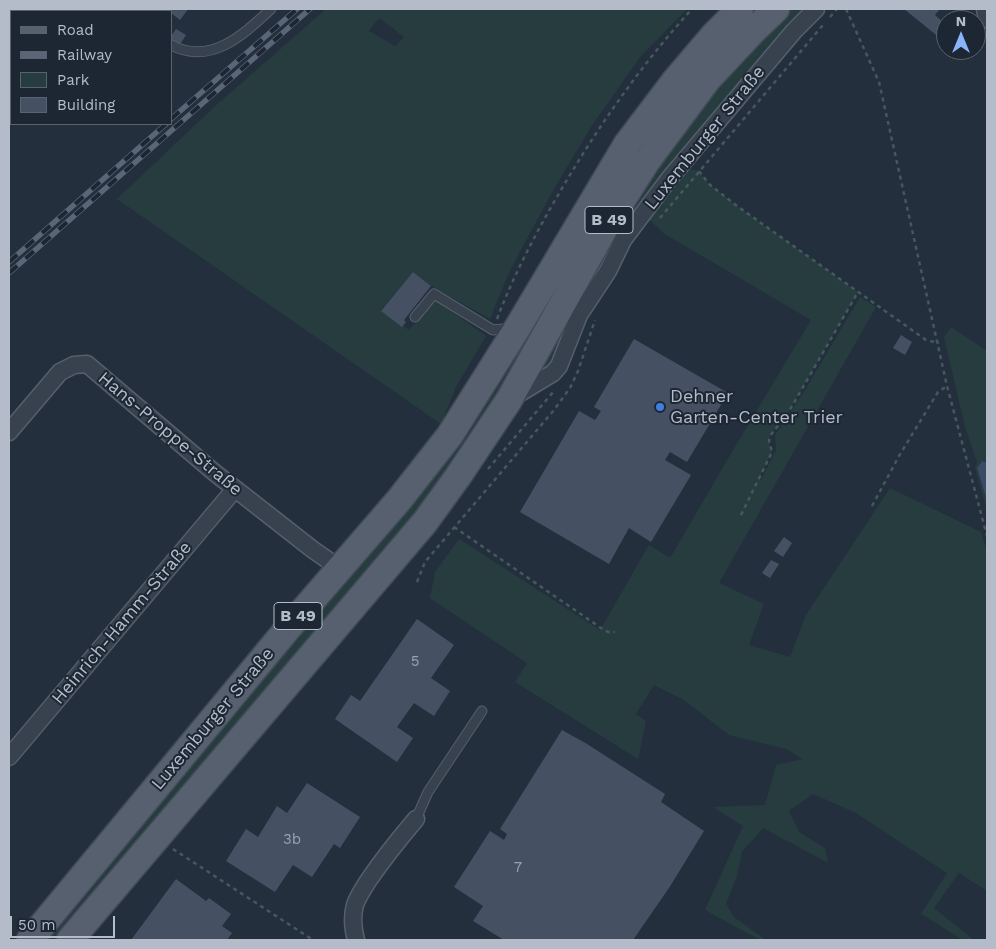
<!DOCTYPE html>
<meta charset="utf-8">
<style>
body{margin:0}
#map{position:relative;width:996px;height:949px;overflow:hidden;background:#242f3e;font-family:"Work Sans",sans-serif}
canvas{display:block}
.frame{position:absolute;inset:0;border:10px solid #b4bcc9;pointer-events:none}
.legend{position:absolute;left:10px;top:10px;width:162px;height:115px;box-sizing:border-box;background:#1d2633;border:1px solid #59626f;margin:0;padding:6px 9px;list-style:none;font-size:15px;color:#b4bcc9}
.legend li{display:flex;align-items:center;gap:10px;height:25px}
.legend b{width:25px;border:1px solid #59626f}
.north{position:absolute;left:936px;top:10px;width:50px;height:50px;box-sizing:border-box;background:#1d2633;border:1px solid #59626f;border-radius:50%;rotate:0deg;font-size:14px;font-weight:700;line-height:20px;text-align:center;color:#b4bcc9}
.north::after{content:'';display:block;margin:auto;width:18px;height:22px;background:#8ab4f8;clip-path:polygon(50% 0,100% 100%,50% 72%,0 100%)}
.scale{position:absolute;left:10px;top:916px;width:105px;height:22px;box-sizing:border-box;border:2px solid #b4bcc9;border-top:0;padding-left:6px;font-size:15px;line-height:18px;white-space:nowrap;color:#b4bcc9;-webkit-text-stroke:4px #1d2633;paint-order:stroke}
</style>
<div id="map">
<canvas width="996" height="949"></canvas>
<div class="frame"></div>
<ul class="legend">
<li><b style="height:6px;background:#56606e"></b>Road</li>
<li><b style="height:6px;background:#5a6575"></b>Railway</li>
<li><b style="height:14px;background:#263c3f"></b>Park</li>
<li><b style="height:14px;background:#455162"></b>Building</li>
</ul>
<div class="north">N</div>
<div class="scale">50 m</div>
</div>
<script>
const context = document.querySelector('canvas').getContext('2d');
context.lineJoin = 'round';
function paint(path, color) { context.fillStyle = color; context.fill(path, 'evenodd'); }
function trace(path, color, width, dash) { context.strokeStyle = color; context.lineWidth = width; context.lineCap = dash ? 'butt' : 'round'; context.setLineDash(dash || []); context.stroke(path); }
function drawText(font, color, halo, rows, align = 'center') {
  context.font = font + ' "Work Sans",sans-serif'; context.lineWidth = 4; context.setLineDash([]); context.textBaseline = 'middle'; context.strokeStyle = halo; context.fillStyle = color; for (const [text, x, y, turn = 0] of rows) {
    context.save(); context.translate(x, y); context.rotate((+turn || 0) * Math.PI / 180); context.textAlign = isNaN(turn) ? turn : align; if (halo) context.strokeText(text, 0, 0); context.fillText(text, 0, 0); context.restore();
  }
}
paint(new Path2D(`
 M 326,9 L 687,9 L 640,57 L 591,127 L 554,189 L 523,246 L 508,275 L 490,319 L 431,286 L 413,272 L 381,310 L 409,330 L 436,300 L 486,336 L 456,387 L 441,424 L 117,199 L 213,108 ZM 379,18 L 404,37 L 395,46 L 369,31 Z
 M 788,9 L 805,9 L 680,155 L 557,357 L 549,367 L 541,368 L 665,145 Z
 M 687,168 L 699,171 L 709,184 L 737,206 L 858,292 L 788,413 L 770,436 L 769,441 L 772,452 L 759,479 L 761,480 L 776,450 L 775,435 L 805,390 L 860,297 L 876,307 L 719,583 L 764,604 L 749,645 L 790,657 L 806,615 L 890,488 L 981,532 L 987,552 L 987,891 L 959,873 L 934,908 L 974,940 L 963,940 L 921,914 L 947,873 L 856,813 L 813,794 L 789,811 L 799,832 L 825,848 L 828,863 L 763,828 L 742,852 L 737,876 L 726,904 L 734,917 L 766,940 L 760,940 L 705,910 L 743,826 L 713,807 L 765,805 L 776,765 L 803,759 L 786,749 L 729,735 L 684,700 L 654,685 L 636,714 L 646,721 L 638,759 L 515,682 L 527,663 L 430,598 L 435,572 L 459,539 L 600,630 L 649,545 L 670,558 L 729,457 L 811,320 L 663,233 L 648,218 Z
 M 951,327 L 987,351 L 987,463 L 982,461 L 977,468 L 987,501 L 987,511 L 975,468 L 977,462 L 965,427 L 944,337 Z
 M 510,351 L 515,370 L 463,456 L 60,940 L 46,940 Z`), '#263c3f');
paint(new Path2D(`
 M 982,461 L 987,463 L 987,501 L 977,468 Z`), '#394c67');
paint(new Path2D(`
 M 161,9 L 188,9 L 180,20 L 171,13 L 171,11 L 164,11 Z
 M 904,9 L 940,9 L 935,15 L 946,25 L 946,43 Z
 M 176,29 L 186,35 L 179,46 L 171,40 L 171,36 Z
 M 413,272 L 431,286 L 404,320 L 406,322 L 402,327 L 381,311 Z
 M 901,335 L 912,342 L 905,355 L 893,348 Z
 M 634,339 L 728,393 L 687,462 L 670,452 L 665,460 L 691,475 L 651,542 L 629,528 L 609,564 L 520,512 L 579,411 L 595,420 L 601,411 L 594,407 Z
 M 784,537 L 792,543 L 783,557 L 774,551 Z
 M 771,560 L 779,564 L 770,578 L 762,573 Z
 M 417,619 L 454,645 L 431,678 L 450,691 L 434,716 L 414,703 L 397,727 L 413,738 L 397,762 L 335,719 L 351,695 L 360,701 Z
 M 562,730 L 587,744 L 665,794 L 661,802 L 704,831 L 669,888 L 633,940 L 504,940 L 473,921 L 483,906 L 454,887 L 490,831 L 504,840 L 507,834 L 500,829 Z
 M 307,783 L 360,817 L 340,848 L 334,844 L 312,877 L 293,865 L 275,892 L 226,861 L 246,829 L 258,837 L 277,806 L 287,813 Z
 M 176,879 L 206,901 L 209,898 L 231,914 L 222,926 L 232,933 L 227,940 L 131,940 Z`), '#455162');
const service = new Path2D(`
 M 171,45 C 211,66 244,34 271,9
 M 415,317 L 434,294 L 493,330 L 513,328
 M 416,819 L 428,792 L 482,711`);
const minor = new Path2D(`
 M 84,9 L 88,11
 M 985,9 L 987,19
 M 515,396 L 553,373 L 559,366 L 579,315 L 608,271 L 623,240 L 669,179 L 794,31 L 816,9
 M 9,432 L 60,372 L 74,365 L 87,364 L 215,473 L 312,549 L 339,568
 M 9,757 L 235,489
 M 356,940 C 353,929 352,916 355,905 C 358,896 363,889 368,881 C 383,859 399,839 416,819`);
const primary = new Path2D(`
 M 30,940 L 289,627 L 399,500 L 450,435 L 518,327 L 627,144 L 674,82 L 714,35 L 740,9
 M 70,940 L 425,522 L 459,475 L 509,400 L 607,224 L 647,161 L 708,79 L 753,31 L 776,9`);
trace(service, '#565f6c', 11);
trace(minor, '#565f6c', 19);
trace(primary, '#414a57', 29);
trace(new Path2D(`
 M 846,9 L 879,82 L 947,386 L 987,536
 M 830,17 L 837,9
 M 699,171 L 709,184 L 737,206 L 926,340 L 939,343
 M 660,218 L 823,25
 M 497,319 C 514,274 537,231 561,190 C 599,125 642,64 692,9
 M 488,469 L 554,391
 M 872,506 L 899,456 L 938,392 L 947,386
 M 741,515 L 772,452 L 769,441 L 770,436 L 788,413 L 858,292
 M 454,527 L 601,628 L 608,632 L 615,632
 M 417,582 L 425,562 L 554,410 L 570,388 L 578,371 L 595,320
 M 173,849 L 313,940`), '#44595c', 2.5, [4, 4]);
trace(service, '#38414e', 9);
trace(minor, '#38414e', 16);
trace(primary, '#56606e', 26);
const rail = new Path2D(`
 M 171,119 L 297,9
 M 9,262 L 166,124
 M 9,273 L 310,9`);
trace(rail, '#5a6575', 5.5);
trace(rail, '#1d2633', 4, [11]);
for (const [x, y, r, color] of [
 [660,407,5,"#3f7fe0"]
]) { const dot = new Path2D(); dot.arc(x, y, r, 0, 2 * Math.PI); context.fillStyle = color; context.fill(dot); trace(dot, '#1d2633', 2); }
drawText('15px', '#98a1af', null, [
 ["5",415,662],
 ["3b",292,840],
 ["7",518,868]
]);
for (const [x, y, w] of [
 [609,220,48],
 [298,616,48]
]) { const box = new Path2D(); box.roundRect(x - w / 2, y - 13.5, w, 27, 4); context.fillStyle = '#1d2633'; context.fill(box); trace(box, '#b4bcc9', 1); }
drawText('bold 16px', '#b4bcc9', null, [
 ["B 49",609,220],
 ["B 49",298,616]
]);
drawText('18px', '#b4bcc9', '#1d2633', [
 ["Luxemburger Straße",705,138,-51],
 ["Hans-Proppe-Straße",170,434,40],
 ["Heinrich-Hamm-Straße",122,623,-50],
 ["Luxemburger Straße",213,719,-50]
]);
drawText('18px', '#b4bcc9', '#1d2633', [
 ["Dehner",670,397],
 ["Garten-Center Trier",670,418]
], 'left');
</script>
